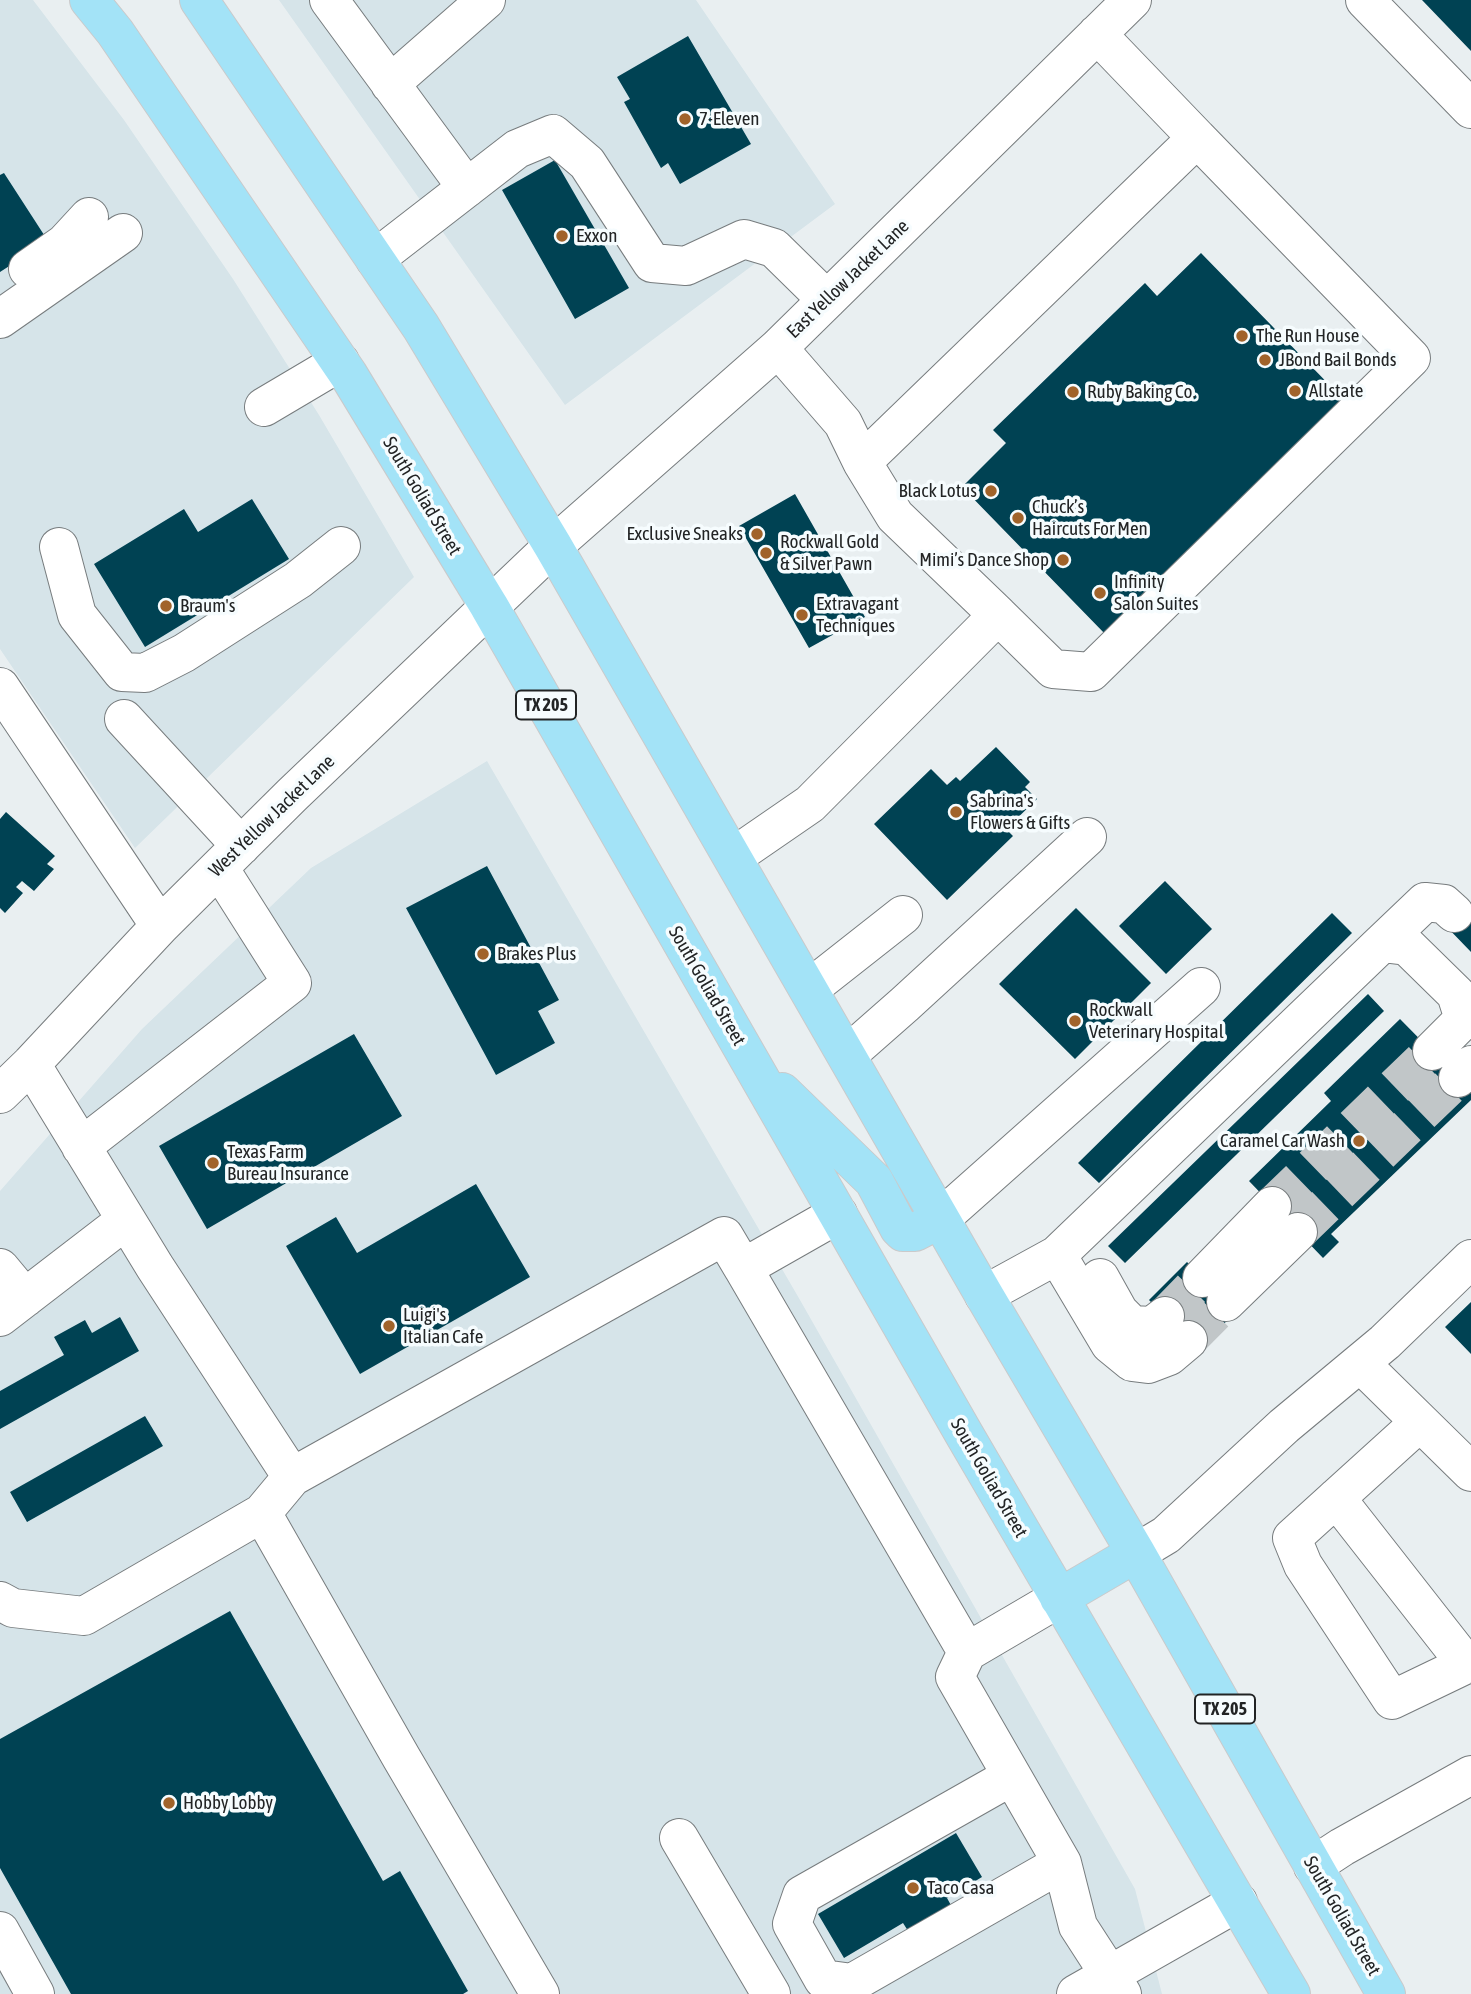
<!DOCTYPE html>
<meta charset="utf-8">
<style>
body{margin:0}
canvas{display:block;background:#e9eff1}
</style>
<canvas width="1471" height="1994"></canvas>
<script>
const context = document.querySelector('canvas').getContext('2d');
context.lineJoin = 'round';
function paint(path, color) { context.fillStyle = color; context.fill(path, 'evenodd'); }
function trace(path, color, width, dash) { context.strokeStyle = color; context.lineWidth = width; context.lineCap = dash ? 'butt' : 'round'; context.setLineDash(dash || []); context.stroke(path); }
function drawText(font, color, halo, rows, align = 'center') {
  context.font = font + ' "Asap Condensed",sans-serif'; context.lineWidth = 7; context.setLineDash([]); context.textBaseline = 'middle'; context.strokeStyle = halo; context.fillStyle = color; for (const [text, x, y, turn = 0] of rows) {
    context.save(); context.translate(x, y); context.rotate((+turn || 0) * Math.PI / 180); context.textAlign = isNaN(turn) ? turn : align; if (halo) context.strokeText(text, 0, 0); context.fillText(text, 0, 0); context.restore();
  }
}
paint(new Path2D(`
 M 0,0 L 33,0 L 124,120 L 233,279 L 319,415 L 414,577 L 135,848 L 0,649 Z
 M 279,0 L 696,0 L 835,204 L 565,405 Z
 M 487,761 L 800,1300 L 1135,1889 L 1162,1994 L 0,1994 L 0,1191 L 142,1029 L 311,868 Z`), '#d6e4e9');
paint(new Path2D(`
 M 1422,0 L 1471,0 L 1471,51 Z
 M 688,36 L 751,144 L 680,184 L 668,163 L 661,168 L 624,102 L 630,99 L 617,77 Z
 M 555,160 L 629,288 L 575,319 L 502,190 Z
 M 4,173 L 48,241 L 0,272 L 0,175 Z
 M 1201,253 L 1346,402 L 1106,635 L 962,487 L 1006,443 L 993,430 L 1145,283 L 1157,296 Z
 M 795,494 L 865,617 L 809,648 L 739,526 Z
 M 252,499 L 289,559 L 145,647 L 94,564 L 184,509 L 198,532 Z
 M 996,747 L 1030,782 L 1025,787 L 1037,799 L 1006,829 L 1013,836 L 947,900 L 874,824 L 931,769 L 947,785 L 956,777 L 960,781 Z
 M 6,812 L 55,856 L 47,864 L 54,869 L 34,891 L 22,881 L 16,887 L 23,893 L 5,913 L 0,908 L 0,819 Z
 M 487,866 L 559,1000 L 538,1011 L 555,1043 L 496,1075 L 406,908 Z
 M 1165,881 L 1212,929 L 1166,974 L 1119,926 Z
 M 1467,900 L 1471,904 L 1471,952 L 1443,923 Z
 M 1076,908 L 1151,983 L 1075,1059 L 999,984 Z
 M 1332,913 L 1352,933 L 1099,1183 L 1078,1163 Z
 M 1368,994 L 1384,1011 L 1125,1263 L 1108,1246 Z
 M 1400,1019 L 1471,1091 L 1471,1100 L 1331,1234 L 1339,1242 L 1323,1258 L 1249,1181 L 1331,1101 L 1324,1093 Z
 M 354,1034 L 402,1116 L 207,1229 L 159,1146 Z
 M 476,1184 L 530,1277 L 360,1374 L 286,1246 L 336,1217 L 357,1253 Z
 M 1187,1262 L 1236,1312 L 1197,1350 L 1149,1300 Z
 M 1471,1302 L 1471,1354 L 1445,1327 Z
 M 120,1317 L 139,1351 L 0,1429 L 0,1391 L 64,1355 L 54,1337 L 85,1320 L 92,1333 Z
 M 145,1416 L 163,1446 L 27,1522 L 10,1492 Z
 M 230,1611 L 383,1881 L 400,1871 L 468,1991 L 463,1994 L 71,1994 L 0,1868 L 0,1739 Z
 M 956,1833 L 982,1877 L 947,1898 L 953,1909 L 910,1934 L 903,1923 L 844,1958 L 818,1914 Z`), '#004253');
trace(new Path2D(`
 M 1272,1206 L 1432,1051
 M 1298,1232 L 1458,1078
 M 1165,1316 L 1202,1278
 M 1188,1340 L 1226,1302`), '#c1c6c8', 38, [38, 19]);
const minor = new Path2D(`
 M 329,0 L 467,188
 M 1365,0 L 1471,109
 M 390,84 L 486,0
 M 375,259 L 517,149 L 553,134 L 587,163 L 652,263 L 686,266 L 744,239 L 774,248 L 827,300
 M 28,269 L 65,243 L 89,217
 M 0,319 L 123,233
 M 264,407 L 340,362
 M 862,462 L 1197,138 L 1097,34
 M 59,547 L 77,615 L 122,672 L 145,673 L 184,653 L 298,580 L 341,546
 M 998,615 L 1053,669 L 1091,672 L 1411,358 L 1197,138
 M 0,687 L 160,926
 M 124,719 L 241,846
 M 733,857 L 810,804 L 998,615 L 895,516 L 862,462 L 843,423 L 778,348
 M 1382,943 L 1425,902 L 1444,904 L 1454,913
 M 809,989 L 903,915
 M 847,1055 L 905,1004 L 1087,837
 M 31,1064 L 155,1267 L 292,1477
 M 1458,1078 L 1471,1065
 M 0,1094 L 31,1064 L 160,926 L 292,795 L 553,546 L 778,348 L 1132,0
 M 81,1147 L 292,983 L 219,868
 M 940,1219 L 1201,987
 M 1057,1255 L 1110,1344 L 1132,1362 L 1148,1364 L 1169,1356 L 1188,1340
 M 0,1268 L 25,1298
 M 743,1268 L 967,1652 L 955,1677 L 1062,1863 L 1078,1926 L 1122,1994
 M 1100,1278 L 1119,1312 L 1132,1325 L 1152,1326 L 1165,1316
 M 1202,1278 L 1272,1206
 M 984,1295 L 1057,1255 L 1382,943 L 1407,946 L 1456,994 L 1464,1019 L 1432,1051
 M 1226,1302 L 1298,1232
 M 0,1317 L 126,1220
 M 1360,1363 L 1471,1472
 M 1420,1422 L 1292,1538 L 1303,1565 L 1392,1700 L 1471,1662
 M 1336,1498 L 1466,1664
 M 262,1513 L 401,1757 L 540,1994
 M 1136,1553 L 1166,1535 L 1284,1426 L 1385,1342 L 1471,1259
 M 0,1601 L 13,1608 L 84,1616 L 262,1513 L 292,1477 L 724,1236 L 743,1268 L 838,1214
 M 967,1652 L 1059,1598
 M 1012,1776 L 802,1895 L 792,1924 L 823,1979 L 852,1983 L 1062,1863
 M 679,1838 L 771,1994
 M 1313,1866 L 1342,1847 L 1471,1775
 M 0,1931 L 35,1994
 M 1076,1994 L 1238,1902`);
const major = new Path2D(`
 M 89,0 L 115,32 L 348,374 L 489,606 L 964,1434 L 1291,1994
 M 199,0 L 421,327 L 553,546 L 984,1295 L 1136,1553 L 1386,1994
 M 782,1092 L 874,1181 L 899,1228 L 903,1232 L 915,1232 L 940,1219
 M 1059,1598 L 1136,1553`);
trace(minor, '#777c7e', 40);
trace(major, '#cacacb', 40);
trace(minor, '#fff', 38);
trace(major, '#a3e3f7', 38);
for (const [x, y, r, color] of [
 [685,119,7,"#a1632a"],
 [562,236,7,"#a1632a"],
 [1242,336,7,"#a1632a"],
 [1265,360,7,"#a1632a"],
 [1295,391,7,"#a1632a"],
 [1073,392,7,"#a1632a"],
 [991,491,7,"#a1632a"],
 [1018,518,7,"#a1632a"],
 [757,534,7,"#a1632a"],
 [766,553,7,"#a1632a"],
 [1063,560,7,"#a1632a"],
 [1100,593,7,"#a1632a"],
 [166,606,7,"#a1632a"],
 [802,615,7,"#a1632a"],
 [956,812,7,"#a1632a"],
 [483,954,7,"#a1632a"],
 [1075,1021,7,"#a1632a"],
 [1359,1141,7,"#a1632a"],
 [213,1163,7,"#a1632a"],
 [389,1326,7,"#a1632a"],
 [169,1803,7,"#a1632a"],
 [913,1888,7,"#a1632a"]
]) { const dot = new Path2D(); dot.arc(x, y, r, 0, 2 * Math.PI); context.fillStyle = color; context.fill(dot); trace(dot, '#f6fcfe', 2.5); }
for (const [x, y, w] of [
 [546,705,60],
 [1225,1709,60]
]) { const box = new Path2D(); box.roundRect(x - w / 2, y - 14.5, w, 29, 5); context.fillStyle = '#f6fcfe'; context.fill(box); trace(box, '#222425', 2); }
drawText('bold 18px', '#222425', null, [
 ["TX 205",546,705],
 ["TX 205",1225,1709]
]);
drawText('19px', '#222425', '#f6fcfe', [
 ["7-Eleven",699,119],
 ["Exxon",576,236],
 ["The Run House",1256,336],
 ["JBond Bail Bonds",1279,360],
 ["Allstate",1309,391],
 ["Ruby Baking Co.",1087,392],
 ["Black Lotus",977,491,"right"],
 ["Chuck’s",1032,507],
 ["Haircuts For Men",1032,529],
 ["Exclusive Sneaks",743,534,"right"],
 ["Rockwall Gold",780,542],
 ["& Silver Pawn",780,564],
 ["Mimi’s Dance Shop",1049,560,"right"],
 ["Infinity",1114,582],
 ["Salon Suites",1114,604],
 ["Extravagant",816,604],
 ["Techniques",816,626],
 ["Braum's",180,606],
 ["Sabrina's",970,801],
 ["Flowers & Gifts",970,823],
 ["Brakes Plus",497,954],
 ["Rockwall",1089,1010],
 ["Veterinary Hospital",1089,1032],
 ["Caramel Car Wash",1345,1141,"right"],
 ["Texas Farm",227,1152],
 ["Bureau Insurance",227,1174],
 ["Luigi's",403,1315],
 ["Italian Cafe",403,1337],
 ["Hobby Lobby",183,1803],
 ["Taco Casa",927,1888]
], 'left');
drawText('19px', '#222425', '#f6fcfe', [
 ["East Yellow Jacket Lane",848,279,-44],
 ["South Goliad Street",422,496,59],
 ["West Yellow Jacket Lane",272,816,-44],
 ["South Goliad Street",707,986,60],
 ["South Goliad Street",989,1478,60],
 ["South Goliad Street",1342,1916,60]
]);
</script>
